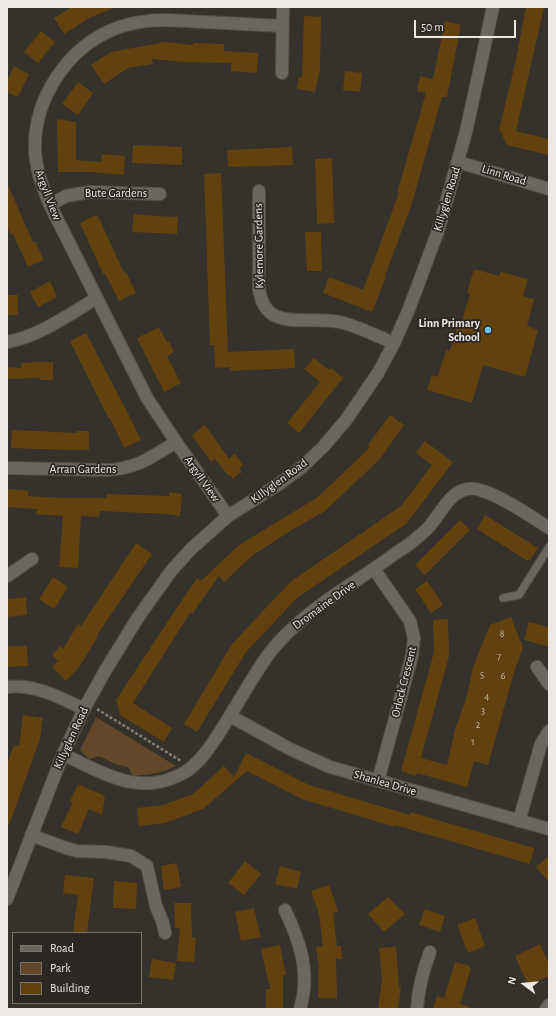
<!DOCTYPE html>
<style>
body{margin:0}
#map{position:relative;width:556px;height:1016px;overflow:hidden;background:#35312b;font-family:"Alegreya Sans",sans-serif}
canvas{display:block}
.frame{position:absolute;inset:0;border:8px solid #ebe8e5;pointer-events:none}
.legend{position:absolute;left:12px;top:932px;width:130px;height:72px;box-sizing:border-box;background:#2b2722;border:1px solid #787470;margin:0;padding:5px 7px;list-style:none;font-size:12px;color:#ebe8e5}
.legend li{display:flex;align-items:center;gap:8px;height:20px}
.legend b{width:20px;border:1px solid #787470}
.north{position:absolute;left:504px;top:964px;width:40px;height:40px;-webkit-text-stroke:3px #2b2722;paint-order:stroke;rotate:286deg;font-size:11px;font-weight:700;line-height:16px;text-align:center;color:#ebe8e5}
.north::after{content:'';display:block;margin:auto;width:14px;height:18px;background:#ebe8e5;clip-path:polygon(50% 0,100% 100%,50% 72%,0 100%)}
.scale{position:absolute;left:414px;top:20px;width:102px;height:18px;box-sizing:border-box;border:2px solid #ebe8e5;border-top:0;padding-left:5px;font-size:12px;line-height:14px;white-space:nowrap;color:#ebe8e5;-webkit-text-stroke:3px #2b2722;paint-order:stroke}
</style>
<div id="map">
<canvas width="556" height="1016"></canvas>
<div class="frame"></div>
<ul class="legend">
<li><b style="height:5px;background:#6c6660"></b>Road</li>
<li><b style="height:11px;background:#624828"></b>Park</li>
<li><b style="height:11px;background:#63410f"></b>Building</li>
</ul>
<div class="north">N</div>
<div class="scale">50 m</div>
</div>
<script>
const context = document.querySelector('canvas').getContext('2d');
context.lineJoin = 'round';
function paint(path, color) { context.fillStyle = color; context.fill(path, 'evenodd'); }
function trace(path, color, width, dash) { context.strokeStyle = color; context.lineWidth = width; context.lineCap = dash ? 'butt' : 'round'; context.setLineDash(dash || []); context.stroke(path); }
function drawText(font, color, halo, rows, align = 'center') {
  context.font = font + ' "Alegreya Sans",sans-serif'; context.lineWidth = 3.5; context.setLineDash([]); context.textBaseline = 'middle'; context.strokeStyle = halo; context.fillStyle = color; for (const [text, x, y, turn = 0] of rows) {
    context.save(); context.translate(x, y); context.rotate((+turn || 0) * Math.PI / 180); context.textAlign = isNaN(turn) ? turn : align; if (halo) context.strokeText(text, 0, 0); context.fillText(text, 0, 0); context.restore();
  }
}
paint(new Path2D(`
 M 96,717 L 176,766 C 162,773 148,775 133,776 L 128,767 L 115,764 L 99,756 L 89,759 L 80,750 Z`), '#624828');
paint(new Path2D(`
 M 72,7 L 114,7 L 114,8 L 91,17 L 64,34 L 54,18 Z
 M 526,7 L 544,7 L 516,131 L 549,139 L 549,155 L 507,145 L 499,129 L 515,64 Z
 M 304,16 L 321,17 L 320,69 L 315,92 L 297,89 L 299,77 L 302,77 Z
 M 445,21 L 461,25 L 447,97 L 442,97 L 412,203 L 385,276 L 386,277 L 372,312 L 323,293 L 329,277 L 363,290 L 399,193 L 397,193 L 426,93 L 417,91 L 420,76 L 433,79 Z
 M 41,31 L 55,42 L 38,63 L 24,52 Z
 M 165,42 L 193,45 L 193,43 L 224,44 L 224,51 L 258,53 L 257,73 L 231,71 L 231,63 L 184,62 L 152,59 L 153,64 L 128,68 L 104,84 L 91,65 L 111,52 Z
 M 14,66 L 29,74 L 18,97 L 7,92 L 7,81 Z
 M 345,71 L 362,73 L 360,92 L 343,90 Z
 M 78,82 L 93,93 L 78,115 L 62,104 Z
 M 57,119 L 76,122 L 76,160 L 101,162 L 102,154 L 125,156 L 124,175 L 90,172 L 58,172 Z
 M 133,145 L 182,147 L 182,165 L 132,163 Z
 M 292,147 L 293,165 L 228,167 L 227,150 Z
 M 332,158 L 334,223 L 317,224 L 315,159 Z
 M 221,173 L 228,352 L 294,349 L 295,368 L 230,371 L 230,367 L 215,368 L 214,345 L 210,345 L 204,174 Z
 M 7,183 L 33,242 L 35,241 L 44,260 L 28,267 L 13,234 L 11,235 L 7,227 Z
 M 134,214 L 155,216 L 178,217 L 177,234 L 132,232 Z
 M 93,216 L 98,216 L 124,273 L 126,272 L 136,293 L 119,301 L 105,273 L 103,274 L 80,223 Z
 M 305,232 L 321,232 L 322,271 L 307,271 Z
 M 474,269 L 499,276 L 501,272 L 528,279 L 523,296 L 534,299 L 527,326 L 538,330 L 525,377 L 483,365 L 472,403 L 427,390 L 432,375 L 438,377 L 446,350 L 450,351 L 458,323 L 461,324 L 470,294 L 467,293 Z
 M 50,281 L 57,297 L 38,307 L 30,292 Z
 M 7,295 L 18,295 L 18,315 L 7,315 Z
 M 159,327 L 167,343 L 169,341 L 174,352 L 167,356 L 181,383 L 164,392 L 137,338 Z
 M 86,333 L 131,419 L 141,440 L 124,448 L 110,418 L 109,419 L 70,341 Z
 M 314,358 L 329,370 L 331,368 L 343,378 L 299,433 L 287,423 L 320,382 L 304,369 Z
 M 40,362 L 53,362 L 53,380 L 40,380 L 40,378 L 7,379 L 7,367 L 21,368 L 21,363 Z
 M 390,415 L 404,425 L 380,459 L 325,511 L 290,531 L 252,556 L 224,582 L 219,576 L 192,614 L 190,613 L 133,703 L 172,728 L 164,742 L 120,715 L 116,700 L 172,615 L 197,578 L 201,581 L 239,545 L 318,497 L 370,447 L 368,445 Z
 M 205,425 L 229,459 L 235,454 L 243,465 L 239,468 L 242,472 L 233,479 L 230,475 L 228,476 L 215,459 L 211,462 L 192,435 Z
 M 12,430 L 77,433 L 77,431 L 89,431 L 89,450 L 68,450 L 11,448 Z
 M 425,441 L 453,462 L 407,523 L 297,598 L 246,652 L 197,732 L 184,724 L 232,644 L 290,582 L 401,506 L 432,465 L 416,453 Z
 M 7,489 L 28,491 L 28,496 L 60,498 L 107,498 L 107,494 L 169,496 L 169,492 L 182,494 L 180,516 L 167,514 L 100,511 L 99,517 L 81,516 L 78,568 L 59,567 L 63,516 L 36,514 L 37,509 L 7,507 Z
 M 485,515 L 538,548 L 530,560 L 526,560 L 477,529 Z
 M 460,520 L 470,530 L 425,575 L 415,565 Z
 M 136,543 L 152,554 L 97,635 L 98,636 L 80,666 L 66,681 L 52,667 L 58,661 L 52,655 L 60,646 L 63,649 L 78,624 L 81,626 Z
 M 53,577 L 68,587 L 54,609 L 39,599 Z
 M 427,581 L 443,605 L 431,613 L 415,589 Z
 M 26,597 L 27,615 L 7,617 L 7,599 Z
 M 511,617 L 523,648 L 515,669 L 488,765 L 474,761 L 467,787 L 417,773 L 416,776 L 401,771 L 434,652 L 433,620 L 448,619 L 449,656 L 421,758 L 447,765 L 456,726 L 466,699 L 473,667 L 490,625 Z
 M 529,622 L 549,627 L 549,647 L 524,640 Z
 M 7,646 L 27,646 L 28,666 L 7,667 Z
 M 23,715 L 43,718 L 40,739 L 9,825 L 7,825 L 7,764 L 14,745 L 19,746 Z
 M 246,753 L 309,785 L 410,815 L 410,812 L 534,848 L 530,864 L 395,825 L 395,827 L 302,799 L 247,771 L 203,809 L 165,823 L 139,826 L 137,808 L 163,805 L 193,794 L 224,766 L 234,777 Z
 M 78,784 L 105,796 L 102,815 L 89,809 L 78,834 L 61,827 L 73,802 L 70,801 Z
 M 549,856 L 549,882 L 536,867 Z
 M 245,861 L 261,874 L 244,895 L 228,883 Z
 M 177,863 L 181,887 L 164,890 L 161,866 Z
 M 280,866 L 301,872 L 297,889 L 275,884 Z
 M 65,875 L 94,878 L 87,933 L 73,933 L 78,895 L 63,893 Z
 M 114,881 L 137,883 L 136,909 L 113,908 Z
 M 329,885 L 338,911 L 333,913 L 337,946 L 341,946 L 342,959 L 336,959 L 337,998 L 318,998 L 318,969 L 319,969 L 316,947 L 323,946 L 319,914 L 311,891 Z
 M 388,897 L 405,914 L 384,932 L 368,914 Z
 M 174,903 L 191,903 L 192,937 L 196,938 L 194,962 L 177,961 L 180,928 L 175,928 Z
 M 254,908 L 261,937 L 241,941 L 235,912 Z
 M 425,909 L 445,916 L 440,932 L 419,925 Z
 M 475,918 L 485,946 L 468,953 L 457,925 Z
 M 540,944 L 549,964 L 549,976 L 528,985 L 515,956 Z
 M 280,945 L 286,975 L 283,975 L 283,1009 L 266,1009 L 266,989 L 270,989 L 261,949 Z
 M 396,947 L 399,987 L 401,987 L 398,1009 L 378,1009 L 382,979 L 379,948 Z
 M 152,959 L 176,963 L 173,980 L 149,977 Z
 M 455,962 L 470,966 L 470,971 L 460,1004 L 470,1007 L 469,1009 L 433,1009 L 437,996 L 444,998 Z`), '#63410f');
const service = new Path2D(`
 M 503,598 L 519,595 L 549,547`);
const minor = new Path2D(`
 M 282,73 L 283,7
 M 458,162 L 549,189
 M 259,191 L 259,288 C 264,334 308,315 339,322 C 358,326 376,336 394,343
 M 50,205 L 66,196 L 90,192 L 160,194
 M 7,342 C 40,336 68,315 97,298
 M 7,468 L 107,470 C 136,469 152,457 176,442
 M 228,516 L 176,442 L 147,398 L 50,205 C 42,186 35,167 35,146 C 35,98 67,49 112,30 C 127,23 149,20 166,20 L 282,26
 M 374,569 L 410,621 L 414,638 L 412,656 L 378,781
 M 7,576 L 32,559
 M 537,667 L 549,684
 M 7,687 C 35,684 59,697 84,709
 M 230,716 L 292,750 L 330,767 L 549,829
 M 63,754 C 96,770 133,793 170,779 C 178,776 186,773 192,767 C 205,756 214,741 223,727 C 238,703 252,678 268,655 C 301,611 353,585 396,553 C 404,548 412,543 419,536 C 424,532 429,528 432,523 C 443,510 450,492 468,489 C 486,485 532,517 549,528
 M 519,821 L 541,744 L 549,731
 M 31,835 L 66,848 L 77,851 L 106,852 L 131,856 L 147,866 L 156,906 L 163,923 L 165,933
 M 285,910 C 300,942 311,973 300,1009
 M 417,1009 C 418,989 423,971 430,952
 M 546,1009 L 549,1005`);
const tertiary = new Path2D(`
 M 7,899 L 63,754 L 84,709 L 105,671 L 137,619 L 171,571 L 191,549 L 228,516 L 279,484 L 302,467 L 323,447 L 346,420 L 378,373 L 394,343 L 409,309 L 438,231 L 466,132 L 493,7`);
trace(service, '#534f4a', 9);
trace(minor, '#534f4a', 14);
trace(tertiary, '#534f4a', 14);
trace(new Path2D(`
 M 97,709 L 181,761`), '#837f7b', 2.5, [3, 2]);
trace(service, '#6c6660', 7);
trace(minor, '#6c6660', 12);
trace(tertiary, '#6c6660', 12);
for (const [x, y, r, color] of [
 [488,330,4,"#70c1f4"]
]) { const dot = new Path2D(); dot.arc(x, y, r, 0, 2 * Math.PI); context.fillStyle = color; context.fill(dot); trace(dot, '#2b2722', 1.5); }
drawText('10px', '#c9beb0', null, [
 ["8",502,634],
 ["7",499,657],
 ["5",482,675],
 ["6",503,676],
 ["4",487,697],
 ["3",483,711],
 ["2",478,725],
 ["1",473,742]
]);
drawText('12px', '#ebe8e5', '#2b2722', [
 ["Linn Road",504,175,17],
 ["Bute Gardens",116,193],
 ["Argyll View",48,195,69],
 ["Killyglen Road",447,199,-73],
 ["Kylemore Gardens",259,246,-91],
 ["Arran Gardens",83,469],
 ["Argyll View",202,479,55],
 ["Killyglen Road",279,481,-36],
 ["Dromaine Drive",324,605,-36],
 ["Orlock Crescent",404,682,-76],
 ["Killyglen Road",71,738,-65],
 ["Shanlea Drive",385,783,16]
]);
drawText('bold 12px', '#ebe8e5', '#2b2722', [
 ["Linn Primary",480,323],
 ["School",480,337]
], 'right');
</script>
